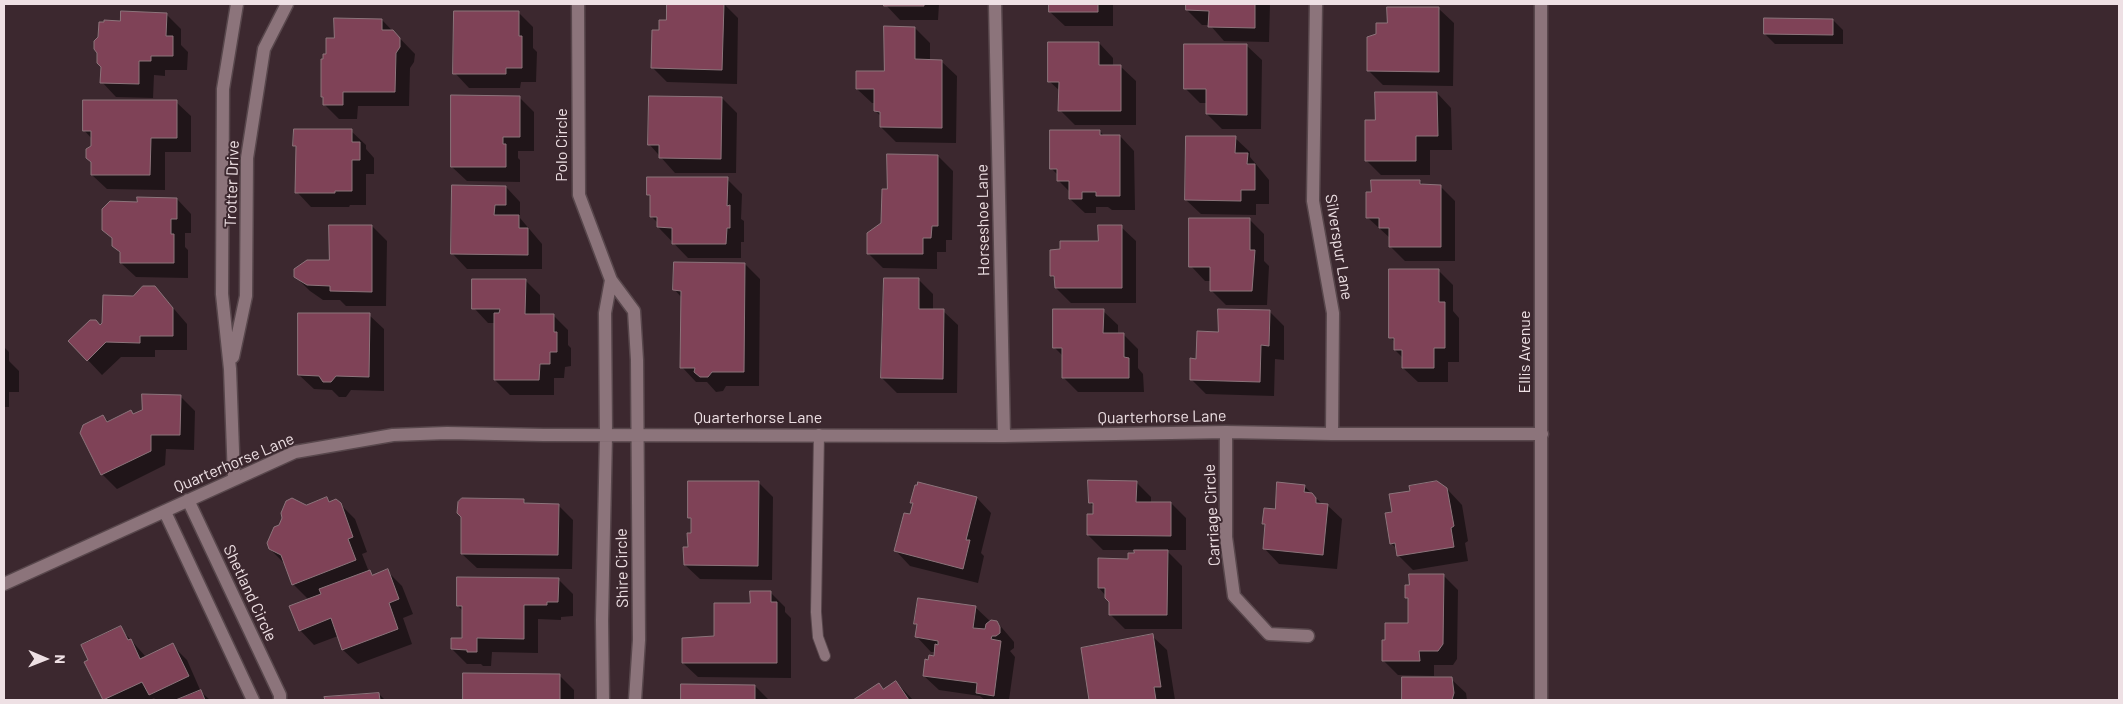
<!DOCTYPE html>
<style>
body{margin:0}
#map{position:relative;width:2123px;height:704px;overflow:hidden;background:#3c282f;font-family:Barlow,sans-serif}
canvas{display:block}
.frame{position:absolute;inset:0;border:5px solid #eee0e4;pointer-events:none}
.north{position:absolute;left:20px;top:634px;width:50px;height:50px;-webkit-text-stroke:4px #3c282f;paint-order:stroke;rotate:91deg;font-size:14px;font-weight:700;line-height:20px;text-align:center;color:#eee0e4}
.north::after{content:'';display:block;margin:auto;width:18px;height:22px;background:#eee0e4;clip-path:polygon(50% 0,100% 100%,50% 72%,0 100%)}
</style>
<div id="map">
<canvas width="2123" height="704"></canvas>
<div class="frame"></div>
<div class="north">N</div>
</div>
<script>
const context = document.querySelector('canvas').getContext('2d');
context.lineJoin = 'round';
function paint(path, color) { context.fillStyle = color; context.fill(path, 'evenodd'); }
function trace(path, color, width, dash) { context.strokeStyle = color; context.lineWidth = width; context.lineCap = dash ? 'butt' : 'round'; context.setLineDash(dash || []); context.stroke(path); }
function drawText(font, color, halo, rows, align = 'center') {
  context.font = font + ' Barlow,sans-serif'; context.lineWidth = 4; context.setLineDash([]); context.textBaseline = 'middle'; context.strokeStyle = halo; context.fillStyle = color; for (const [text, x, y, turn = 0] of rows) {
    context.save(); context.translate(x, y); context.rotate((+turn || 0) * Math.PI / 180); context.textAlign = isNaN(turn) ? turn : align; if (halo) context.strokeText(text, 0, 0); context.fillText(text, 0, 0); context.restore();
  }
}
paint(new Path2D(`
 M 668,4 L 724,4 L 738,18 L 737,84 L 667,82 L 652,67 L 660,32 L 667,21 Z
 M 885,4 L 939,4 L 938,20 L 900,20 Z
 M 1050,4 L 1113,4 L 1113,26 L 1065,26 L 1050,12 Z
 M 1187,4 L 1270,4 L 1269,42 L 1224,41 L 1210,25 L 1202,25 L 1187,10 Z
 M 1439,9 L 1454,23 L 1453,86 L 1383,85 L 1368,70 L 1377,35 L 1388,24 Z
 M 518,12 L 533,27 L 533,48 L 537,52 L 536,82 L 521,82 L 520,88 L 469,88 L 455,73 Z
 M 166,14 L 181,29 L 181,45 L 188,52 L 187,70 L 165,70 L 165,76 L 154,75 L 153,98 L 116,97 L 102,82 L 122,22 Z
 M 382,20 L 415,54 L 414,62 L 410,68 L 409,106 L 358,106 L 357,119 L 339,119 L 324,104 L 324,99 L 322,97 L 327,55 L 335,40 Z
 M 1833,20 L 1843,30 L 1843,44 L 1775,44 L 1765,34 Z
 M 915,28 L 930,43 L 930,61 L 942,62 L 957,76 L 956,143 L 896,142 L 881,127 L 882,117 L 875,111 L 875,103 L 872,103 L 857,89 L 885,72 Z
 M 1099,43 L 1113,58 L 1113,67 L 1121,67 L 1136,81 L 1136,125 L 1075,125 L 1060,110 L 1060,91 L 1049,81 Z
 M 1247,46 L 1262,60 L 1261,129 L 1222,129 L 1207,114 L 1207,103 L 1200,103 L 1185,88 Z
 M 1437,93 L 1451,108 L 1452,150 L 1430,150 L 1430,175 L 1381,175 L 1366,160 L 1377,121 Z
 M 519,97 L 534,112 L 534,151 L 518,151 L 518,158 L 520,160 L 520,182 L 467,181 L 452,167 Z
 M 722,98 L 737,113 L 736,173 L 675,173 L 649,144 Z
 M 176,102 L 191,116 L 191,152 L 165,152 L 165,190 L 107,189 L 92,175 L 92,139 L 84,130 Z
 M 351,131 L 366,145 L 366,149 L 374,158 L 374,174 L 366,174 L 366,205 L 350,205 L 349,207 L 311,207 L 297,192 L 297,148 L 295,146 Z
 M 1100,131 L 1104,136 L 1120,136 L 1134,151 L 1135,210 L 1112,210 L 1108,207 L 1096,207 L 1096,213 L 1085,213 L 1070,199 L 1070,192 L 1058,180 L 1058,175 L 1051,168 Z
 M 1235,138 L 1250,152 L 1250,157 L 1269,180 L 1269,204 L 1256,204 L 1256,215 L 1201,214 L 1186,200 Z
 M 938,156 L 953,171 L 952,240 L 946,240 L 946,252 L 937,252 L 937,269 L 883,268 L 868,253 L 883,224 L 888,191 Z
 M 727,179 L 742,194 L 741,219 L 744,221 L 744,242 L 741,242 L 741,258 L 688,258 L 658,227 L 658,223 L 651,216 L 651,198 L 649,195 Z
 M 1420,181 L 1424,186 L 1440,186 L 1455,201 L 1455,261 L 1405,261 L 1390,246 L 1390,238 L 1367,217 Z
 M 506,187 L 520,202 L 520,218 L 542,244 L 542,269 L 467,269 L 453,254 Z
 M 177,199 L 191,214 L 191,233 L 185,233 L 185,247 L 188,250 L 188,278 L 136,277 L 121,263 L 121,254 L 113,246 L 114,240 L 103,230 L 139,203 Z
 M 1249,219 L 1264,234 L 1264,261 L 1269,266 L 1267,305 L 1226,305 L 1211,290 L 1211,281 L 1205,281 L 1191,266 Z
 M 372,226 L 387,241 L 386,306 L 346,306 L 340,300 L 323,300 L 310,291 L 295,276 L 330,261 Z
 M 1121,227 L 1136,241 L 1136,303 L 1071,303 L 1056,288 L 1056,280 L 1051,276 Z
 M 745,264 L 760,279 L 759,386 L 726,386 L 723,391 L 716,392 L 707,382 L 696,382 L 682,367 L 682,298 L 675,290 Z
 M 1438,270 L 1453,285 L 1453,311 L 1459,318 L 1459,362 L 1448,362 L 1448,382 L 1418,382 L 1403,368 L 1403,358 L 1395,350 L 1395,342 L 1390,337 Z
 M 918,279 L 933,294 L 933,310 L 943,311 L 958,325 L 957,393 L 897,393 L 882,378 Z
 M 525,280 L 540,295 L 540,315 L 553,315 L 568,330 L 568,345 L 571,348 L 571,366 L 565,367 L 564,378 L 554,378 L 554,395 L 510,395 L 495,380 L 496,323 L 488,323 L 474,308 Z
 M 155,287 L 187,324 L 187,350 L 155,350 L 155,357 L 121,357 L 102,375 L 70,341 L 100,326 L 134,297 Z
 M 1103,311 L 1118,325 L 1118,334 L 1123,334 L 1138,349 L 1138,368 L 1143,374 L 1144,392 L 1078,392 L 1063,377 L 1064,357 L 1054,347 Z
 M 1269,311 L 1284,326 L 1284,360 L 1275,359 L 1274,396 L 1206,394 L 1191,379 L 1197,360 L 1219,333 Z
 M 369,315 L 384,329 L 384,391 L 351,390 L 346,397 L 339,397 L 332,390 L 314,389 L 299,375 Z
 M 4,347 L 9,352 L 9,361 L 19,371 L 19,392 L 9,392 L 9,407 L 4,407 Z
 M 180,396 L 195,411 L 194,450 L 166,449 L 165,465 L 117,489 L 102,474 L 103,416 L 109,422 L 134,415 Z
 M 758,482 L 773,497 L 772,580 L 700,579 L 685,565 L 692,534 L 692,520 L 689,517 Z
 M 1136,482 L 1151,497 L 1151,503 L 1171,503 L 1186,518 L 1186,550 L 1166,550 L 1182,566 L 1182,629 L 1125,629 L 1110,614 L 1111,602 L 1099,588 L 1135,554 L 1135,550 L 1103,550 L 1088,535 L 1094,515 L 1094,507 L 1090,503 Z
 M 1304,486 L 1322,504 L 1327,505 L 1342,519 L 1337,569 L 1279,564 L 1265,549 L 1266,526 L 1264,523 L 1276,510 Z
 M 1447,489 L 1462,505 L 1468,541 L 1465,543 L 1468,561 L 1413,570 L 1398,555 L 1397,549 L 1391,543 L 1393,513 Z
 M 327,498 L 331,503 L 340,504 L 355,519 L 367,552 L 362,554 L 369,572 L 374,576 L 387,571 L 402,586 L 413,614 L 403,618 L 412,644 L 358,664 L 343,650 L 338,636 L 314,645 L 300,630 L 309,600 L 293,584 L 285,564 L 270,549 L 306,506 Z
 M 977,498 L 991,513 L 981,553 L 984,556 L 978,583 L 910,566 L 896,551 L 911,516 L 914,505 L 911,502 Z
 M 523,500 L 528,505 L 558,505 L 573,520 L 572,569 L 477,568 L 462,554 Z
 M 1443,575 L 1458,590 L 1457,659 L 1453,665 L 1434,665 L 1434,676 L 1398,675 L 1383,660 L 1409,624 L 1409,600 L 1407,598 Z
 M 558,579 L 573,594 L 573,616 L 561,617 L 561,620 L 538,619 L 538,653 L 492,652 L 491,666 L 483,666 L 481,664 L 467,664 L 452,649 L 463,639 L 463,611 L 458,606 Z
 M 770,592 L 785,607 L 785,612 L 791,618 L 791,678 L 698,677 L 683,663 L 715,638 L 751,604 Z
 M 975,607 L 991,622 L 997,622 L 1014,642 L 1014,648 L 1010,651 L 1015,657 L 1009,700 L 985,700 L 980,696 L 939,690 L 924,676 L 929,661 L 935,657 L 935,652 L 931,652 L 917,637 L 918,626 L 916,623 Z
 M 120,628 L 146,657 L 172,645 L 187,660 L 201,692 L 210,700 L 156,700 L 154,698 L 150,700 L 104,700 L 86,662 Z
 M 1152,636 L 1167,650 L 1175,700 L 1090,700 L 1082,649 Z
 M 465,674 L 560,676 L 574,690 L 574,700 L 464,700 Z
 M 1403,678 L 1451,679 L 1466,693 L 1467,700 L 1403,700 Z
 M 896,682 L 913,700 L 856,700 L 879,685 L 884,690 Z
 M 682,686 L 755,686 L 769,700 L 682,700 Z
 M 379,694 L 385,700 L 326,700 L 326,698 Z`), '#0007');
const building = new Path2D(`
 M 667,4 L 724,4 L 722,70 L 651,68 L 652,30 L 659,30 L 659,20 L 666,20 Z
 M 884,4 L 924,4 L 924,6 L 884,6 Z
 M 1049,4 L 1098,4 L 1098,12 L 1049,12 Z
 M 1186,4 L 1255,4 L 1255,28 L 1208,27 L 1209,11 L 1186,10 Z
 M 1387,7 L 1439,7 L 1439,72 L 1367,71 L 1367,37 L 1376,34 L 1376,23 L 1387,23 Z
 M 121,11 L 167,13 L 166,36 L 173,36 L 173,56 L 151,56 L 151,61 L 139,61 L 139,84 L 100,83 L 101,67 L 97,63 L 97,53 L 94,49 L 94,41 L 98,37 L 99,22 L 104,22 L 104,20 L 120,21 Z
 M 454,11 L 519,11 L 519,36 L 522,36 L 522,68 L 506,68 L 506,74 L 453,74 Z
 M 334,18 L 382,19 L 382,30 L 393,30 L 400,38 L 400,47 L 396,53 L 395,92 L 343,92 L 343,105 L 323,105 L 323,97 L 321,97 L 321,59 L 323,59 L 323,54 L 326,54 L 326,38 L 334,38 Z
 M 1764,18 L 1833,19 L 1833,35 L 1764,34 Z
 M 884,26 L 915,27 L 915,59 L 942,60 L 942,128 L 880,127 L 880,112 L 874,111 L 874,89 L 856,89 L 856,71 L 884,71 Z
 M 1048,42 L 1099,42 L 1099,65 L 1121,65 L 1121,111 L 1058,111 L 1059,82 L 1048,82 Z
 M 1184,44 L 1247,44 L 1247,115 L 1206,114 L 1206,89 L 1184,89 Z
 M 1375,92 L 1437,92 L 1438,136 L 1416,136 L 1416,161 L 1365,161 L 1365,120 L 1375,120 Z
 M 451,95 L 520,96 L 520,137 L 503,137 L 503,144 L 506,144 L 506,167 L 451,167 Z
 M 649,96 L 722,97 L 721,159 L 659,158 L 659,145 L 648,145 Z
 M 83,100 L 177,100 L 177,138 L 151,138 L 150,175 L 91,175 L 91,162 L 86,158 L 86,149 L 91,146 L 91,131 L 83,131 Z
 M 294,129 L 352,129 L 352,142 L 360,142 L 360,160 L 352,160 L 352,191 L 335,191 L 335,193 L 295,193 L 296,146 L 293,146 Z
 M 1050,130 L 1100,130 L 1100,135 L 1120,135 L 1120,196 L 1096,196 L 1096,192 L 1082,192 L 1082,199 L 1069,199 L 1069,181 L 1057,181 L 1057,169 L 1050,169 Z
 M 1186,136 L 1236,136 L 1235,153 L 1248,153 L 1247,164 L 1255,164 L 1255,190 L 1241,190 L 1241,201 L 1185,200 Z
 M 887,154 L 938,155 L 938,226 L 932,226 L 931,238 L 923,238 L 923,254 L 867,254 L 867,233 L 881,223 L 882,189 L 887,189 Z
 M 647,177 L 728,177 L 727,206 L 730,205 L 730,228 L 727,228 L 726,244 L 672,244 L 672,228 L 657,227 L 657,217 L 650,217 L 650,195 L 647,195 Z
 M 1371,180 L 1420,180 L 1420,184 L 1441,185 L 1441,247 L 1389,247 L 1389,228 L 1379,228 L 1379,218 L 1366,218 L 1366,192 L 1371,192 Z
 M 452,185 L 506,186 L 506,205 L 495,205 L 494,215 L 519,215 L 519,228 L 528,228 L 528,255 L 451,254 Z
 M 137,197 L 177,198 L 177,219 L 171,219 L 171,234 L 174,234 L 174,263 L 120,263 L 120,252 L 112,246 L 112,238 L 102,230 L 102,209 L 110,201 L 137,202 Z
 M 1189,218 L 1250,218 L 1250,250 L 1255,250 L 1252,291 L 1210,291 L 1210,267 L 1189,267 Z
 M 329,225 L 372,225 L 372,292 L 330,291 L 330,286 L 307,285 L 294,277 L 294,269 L 307,260 L 329,260 Z
 M 1098,225 L 1122,225 L 1122,288 L 1055,288 L 1054,276 L 1050,276 L 1050,250 L 1060,249 L 1060,241 L 1098,241 Z
 M 674,262 L 745,263 L 744,372 L 712,372 L 708,377 L 700,377 L 694,372 L 695,368 L 680,368 L 681,291 L 673,290 Z
 M 1389,269 L 1439,269 L 1439,302 L 1445,302 L 1445,348 L 1434,348 L 1434,368 L 1402,368 L 1402,350 L 1394,350 L 1394,338 L 1389,338 Z
 M 884,278 L 919,278 L 919,309 L 944,309 L 943,379 L 881,378 Z
 M 472,279 L 526,279 L 525,314 L 554,314 L 554,332 L 557,332 L 557,352 L 550,352 L 550,364 L 540,364 L 539,380 L 494,380 L 494,313 L 499,313 L 500,309 L 472,309 Z
 M 143,286 L 155,286 L 173,308 L 173,336 L 140,336 L 140,343 L 106,342 L 87,361 L 68,341 L 90,320 L 96,320 L 100,325 L 102,323 L 103,295 L 133,296 Z
 M 1053,309 L 1104,309 L 1103,333 L 1124,333 L 1124,357 L 1129,358 L 1129,378 L 1062,378 L 1062,348 L 1053,348 Z
 M 1218,309 L 1270,310 L 1269,346 L 1261,345 L 1260,382 L 1190,380 L 1190,358 L 1196,359 L 1197,331 L 1218,332 Z
 M 298,313 L 370,313 L 369,377 L 336,376 L 331,382 L 323,382 L 319,376 L 298,375 Z
 M 142,394 L 181,395 L 180,435 L 151,435 L 151,451 L 101,475 L 80,433 L 83,425 L 103,415 L 107,422 L 131,410 L 133,414 L 142,410 Z
 M 1088,480 L 1137,481 L 1136,502 L 1171,502 L 1171,536 L 1087,535 L 1087,514 L 1093,514 L 1093,503 L 1089,503 Z
 M 688,481 L 759,481 L 758,566 L 684,565 L 683,547 L 688,547 L 687,533 L 691,533 L 691,518 L 688,518 Z
 M 1437,481 L 1447,488 L 1454,526 L 1451,528 L 1454,547 L 1397,556 L 1395,543 L 1390,544 L 1385,513 L 1392,512 L 1389,494 L 1410,491 L 1409,486 Z
 M 918,482 L 977,497 L 966,540 L 970,540 L 963,569 L 894,551 L 904,513 L 910,514 L 913,503 L 910,503 L 915,485 L 917,485 Z
 M 1277,482 L 1305,485 L 1304,492 L 1312,493 L 1316,498 L 1316,503 L 1328,504 L 1323,555 L 1263,549 L 1265,524 L 1262,524 L 1264,508 L 1275,509 Z
 M 327,497 L 329,502 L 336,499 L 341,503 L 353,537 L 348,539 L 356,560 L 292,585 L 281,555 L 269,549 L 267,543 L 274,527 L 279,525 L 282,518 L 281,513 L 286,501 L 292,498 L 306,505 Z
 M 462,498 L 524,499 L 524,503 L 559,504 L 558,555 L 461,554 L 461,517 L 457,513 L 458,502 Z
 M 1134,550 L 1168,550 L 1167,615 L 1109,615 L 1109,602 L 1105,598 L 1105,588 L 1098,588 L 1098,558 L 1128,559 L 1128,553 L 1134,553 Z
 M 388,569 L 399,599 L 389,603 L 398,629 L 342,650 L 331,618 L 299,631 L 289,606 L 321,594 L 319,589 L 370,570 L 372,575 Z
 M 1409,574 L 1444,574 L 1443,644 L 1438,651 L 1419,651 L 1420,661 L 1382,661 L 1382,640 L 1385,640 L 1385,623 L 1408,623 L 1408,598 L 1405,598 L 1405,585 L 1409,585 Z
 M 457,577 L 559,578 L 558,602 L 547,602 L 547,605 L 524,605 L 524,639 L 477,638 L 477,652 L 467,652 L 467,650 L 451,649 L 451,638 L 462,638 L 462,606 L 457,606 Z
 M 750,591 L 771,591 L 771,602 L 777,602 L 777,663 L 682,663 L 682,638 L 714,636 L 714,603 L 750,603 Z
 M 918,598 L 976,606 L 973,628 L 985,629 L 986,624 L 991,620 L 997,621 L 1000,627 L 1000,633 L 996,636 L 992,636 L 991,639 L 1001,641 L 994,696 L 976,693 L 977,683 L 923,676 L 925,659 L 928,660 L 929,655 L 934,656 L 935,644 L 938,645 L 938,641 L 915,637 L 917,624 L 914,624 Z
 M 121,626 L 128,640 L 131,639 L 140,659 L 173,643 L 189,676 L 149,695 L 142,682 L 103,700 L 84,662 L 88,660 L 81,645 Z
 M 1153,634 L 1161,687 L 1154,687 L 1156,700 L 1089,700 L 1081,648 Z
 M 463,673 L 560,674 L 560,700 L 463,700 Z
 M 1402,677 L 1452,677 L 1454,693 L 1452,700 L 1402,700 Z
 M 896,681 L 909,700 L 853,700 L 879,683 L 883,689 Z
 M 681,684 L 755,685 L 755,700 L 681,700 Z
 M 201,690 L 205,700 L 176,700 Z
 M 379,693 L 380,700 L 325,700 L 324,697 Z`);
paint(building, '#7f4257');
trace(building, '#8c747b', 1);
const service = new Path2D(`
 M 819,434 L 816,612 L 818,637 L 825,656`);
const minor = new Path2D(`
 M 578,4 L 579,195 L 611,280 L 634,311 L 637,360 L 639,640 L 635,700
 M 995,4 L 1004,436
 M 1316,4 L 1313,201 L 1333,313 L 1332,434
 M 233,357 L 246,296 L 247,158 L 264,49 L 287,4
 M 1226,432 L 1226,537 L 1234,596 L 1269,634 L 1308,636
 M 234,478 L 230,369 L 222,294 L 223,89 L 237,4
 M 188,500 L 280,695 L 280,700
 M 165,512 L 253,700
 M 4,584 L 295,452 L 393,435 L 447,433 L 544,435 L 1004,436 L 1226,432 L 1332,434 L 1542,434
 M 603,700 L 602,620 L 606,435 L 605,313 L 611,280`);
const tertiary = new Path2D(`
 M 1541,700 L 1541,4`);
trace(service, '#58474c', 12);
trace(minor, '#58474c', 15);
trace(tertiary, '#58474c', 15);
trace(service, '#8c747b', 10);
trace(minor, '#8c747b', 12);
trace(tertiary, '#8c747b', 12);
drawText('16px', '#eee0e4', '#3c282f', [
 ["Polo Circle",562,145,-90],
 ["Trotter Drive",232,184,-88],
 ["Horseshoe Lane",983,220,-91],
 ["Silverspur Lane",1339,247,81],
 ["Ellis Avenue",1525,352,-90],
 ["Quarterhorse Lane",1162,417,-1],
 ["Quarterhorse Lane",758,418],
 ["Quarterhorse Lane",234,463,-23],
 ["Carriage Circle",1212,515,-93],
 ["Shire Circle",622,568,-91],
 ["Shetland Circle",250,593,65]
]);
</script>
